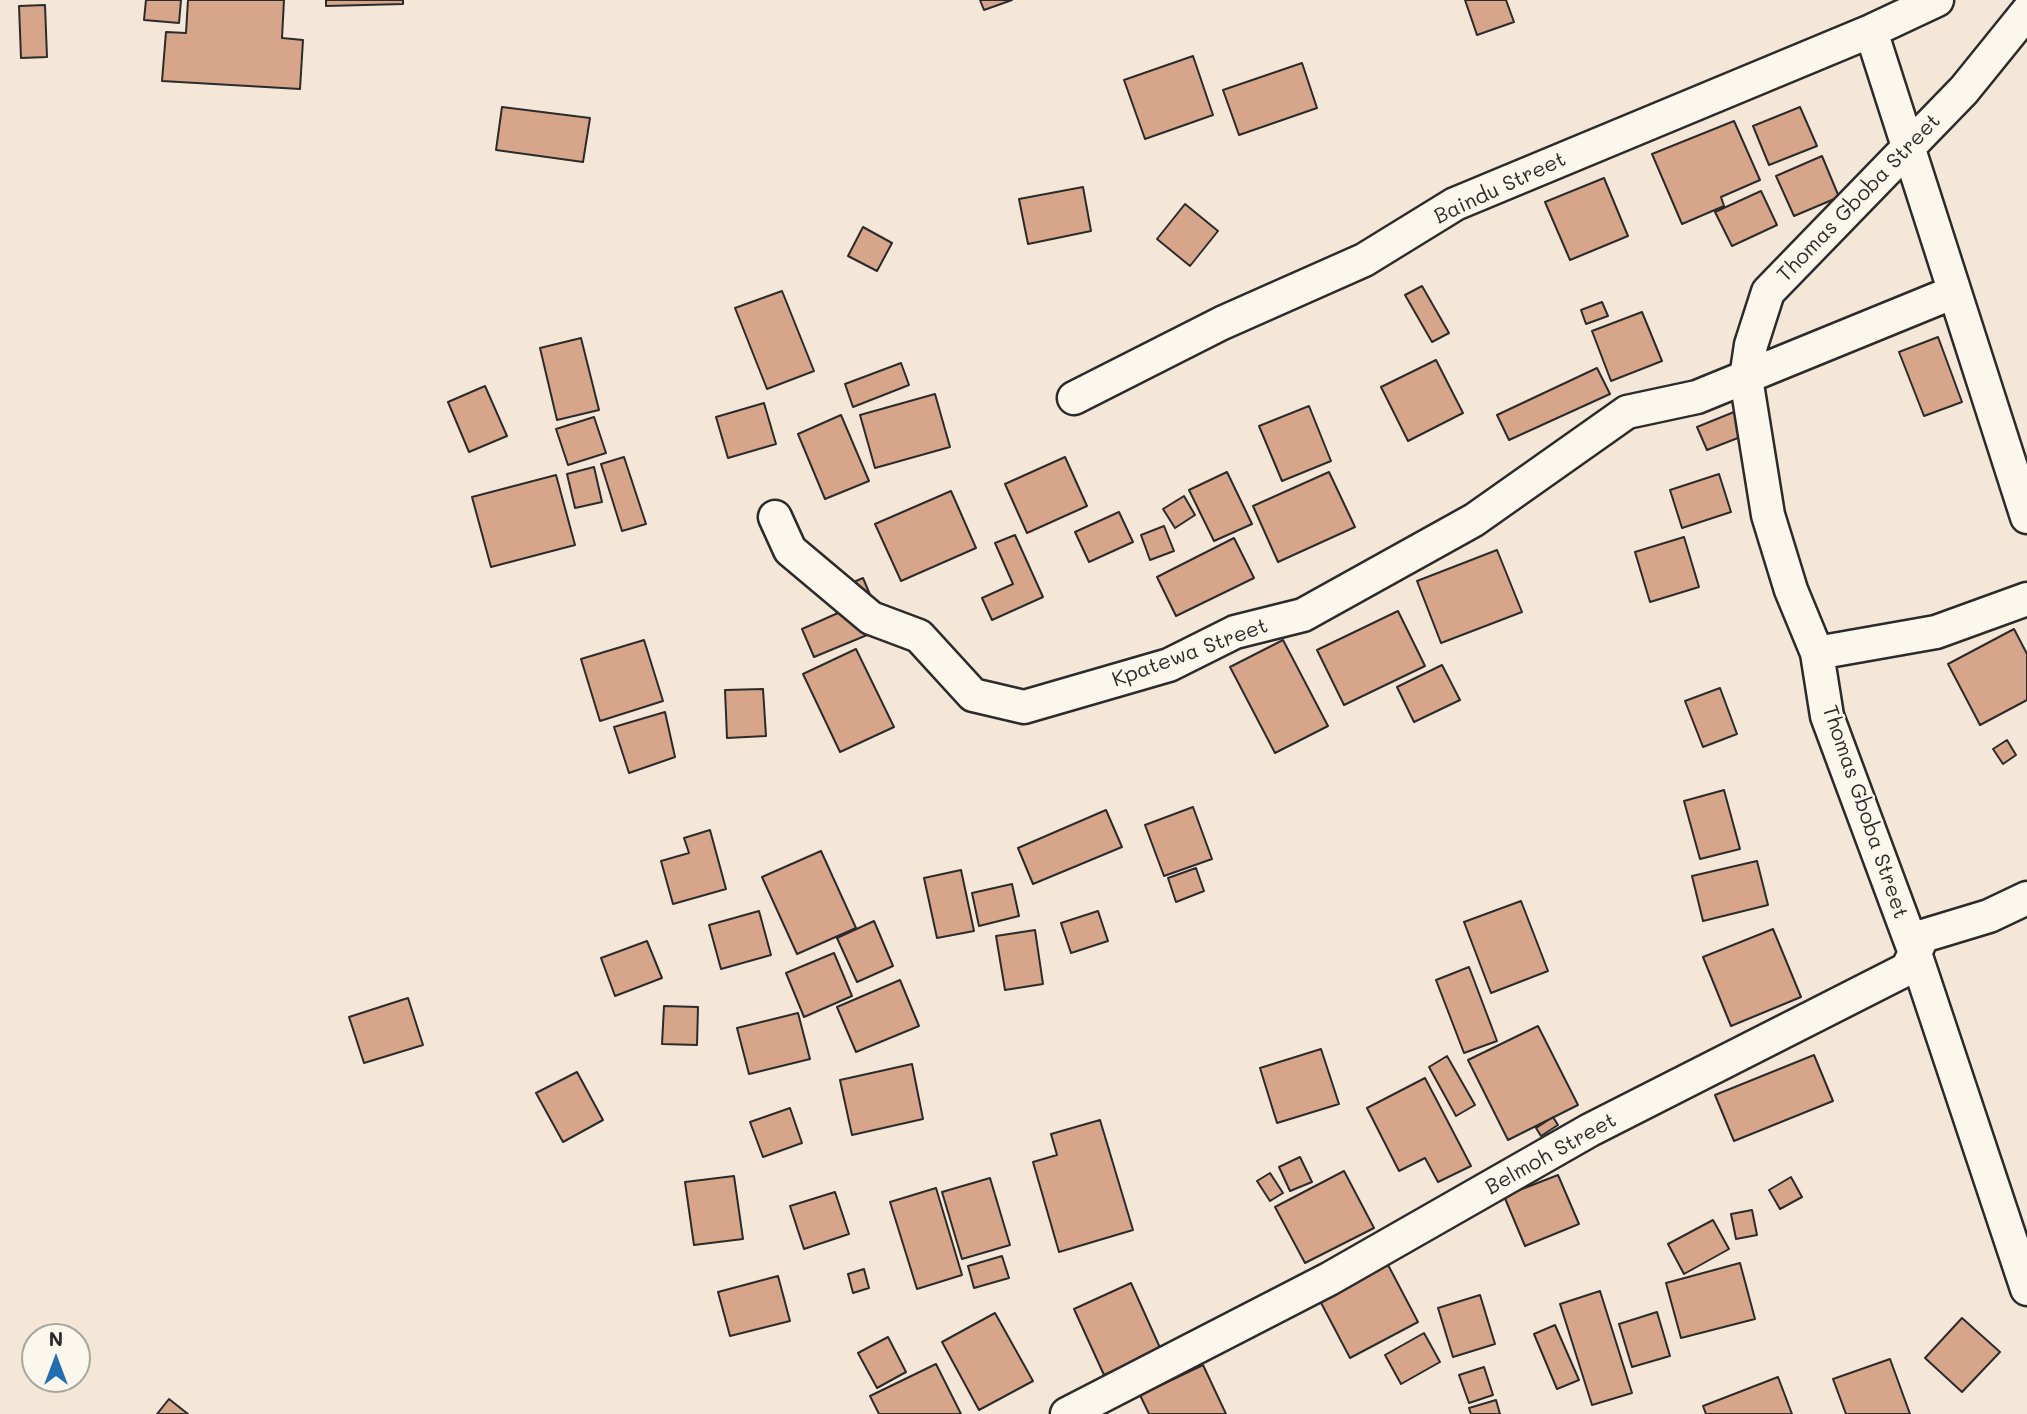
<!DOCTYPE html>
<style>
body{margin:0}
#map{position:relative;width:2027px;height:1414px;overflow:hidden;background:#f4e7d8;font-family:Mali,sans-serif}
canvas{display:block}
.north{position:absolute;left:21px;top:1323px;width:70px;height:70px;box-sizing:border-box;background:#fbf7ec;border:2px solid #a8a59f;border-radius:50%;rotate:0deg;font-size:19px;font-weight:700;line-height:28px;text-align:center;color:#2b2b2b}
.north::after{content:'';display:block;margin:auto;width:24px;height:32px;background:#1f6fb2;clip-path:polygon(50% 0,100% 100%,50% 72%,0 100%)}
</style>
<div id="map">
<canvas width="2027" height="1414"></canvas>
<div class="north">N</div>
</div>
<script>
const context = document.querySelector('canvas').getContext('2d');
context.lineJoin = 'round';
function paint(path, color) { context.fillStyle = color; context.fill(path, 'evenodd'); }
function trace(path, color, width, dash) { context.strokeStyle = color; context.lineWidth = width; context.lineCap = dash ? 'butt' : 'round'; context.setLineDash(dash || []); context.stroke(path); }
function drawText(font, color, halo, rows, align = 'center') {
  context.font = font + ' Mali,sans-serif'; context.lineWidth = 5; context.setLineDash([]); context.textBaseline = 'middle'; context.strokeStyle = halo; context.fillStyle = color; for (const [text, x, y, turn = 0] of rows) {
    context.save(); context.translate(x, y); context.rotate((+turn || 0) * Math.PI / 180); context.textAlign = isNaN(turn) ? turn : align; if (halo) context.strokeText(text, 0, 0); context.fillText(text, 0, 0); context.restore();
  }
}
const building = new Path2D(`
 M 146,0 L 181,0 L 179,23 L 144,20 Z
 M 188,0 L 284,0 L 282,38 L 303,40 L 300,89 L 162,81 L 166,32 L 186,33 Z
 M 326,0 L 403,0 L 403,4 L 326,6 Z
 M 980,0 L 1012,0 L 984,10 Z
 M 1465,0 L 1506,0 L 1514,22 L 1477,35 Z
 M 45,5 L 47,57 L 21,58 L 19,6 Z
 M 1193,56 L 1213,115 L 1145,139 L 1124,80 Z
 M 1302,63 L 1317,108 L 1239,135 L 1223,90 Z
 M 502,107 L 590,118 L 583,162 L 496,150 Z
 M 1800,107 L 1817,146 L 1769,165 L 1753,126 Z
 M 1734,121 L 1760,180 L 1721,197 L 1724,206 L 1682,224 L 1652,154 Z
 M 1822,156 L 1839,197 L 1794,216 L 1776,176 Z
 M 1604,178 L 1628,236 L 1570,260 L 1545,202 Z
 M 1083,187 L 1091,231 L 1028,244 L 1019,199 Z
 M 1761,191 L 1777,225 L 1732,246 L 1715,212 Z
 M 1185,204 L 1218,231 L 1190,266 L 1157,239 Z
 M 863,227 L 892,243 L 877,271 L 848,256 Z
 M 1422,286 L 1449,333 L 1432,342 L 1405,295 Z
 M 782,291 L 814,371 L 767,389 L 735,308 Z
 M 1602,302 L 1608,316 L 1586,324 L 1581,310 Z
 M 1642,312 L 1662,361 L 1611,381 L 1592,331 Z
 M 1938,337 L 1962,402 L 1924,416 L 1899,352 Z
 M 581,338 L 599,410 L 557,420 L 540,348 Z
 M 1436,360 L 1463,413 L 1408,441 L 1381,387 Z
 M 901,363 L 909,385 L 853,407 L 845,384 Z
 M 1597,368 L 1610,394 L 1509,440 L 1497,415 Z
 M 485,386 L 507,436 L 469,452 L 448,402 Z
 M 935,394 L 950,447 L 875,468 L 860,415 Z
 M 764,403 L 776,444 L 728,458 L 716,417 Z
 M 1309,406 L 1331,461 L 1282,481 L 1259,426 Z
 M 1734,412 L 1743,436 L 1707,450 L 1697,427 Z
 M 841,415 L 869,481 L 825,499 L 798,434 Z
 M 594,417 L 606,453 L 568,465 L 556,429 Z
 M 624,457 L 646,524 L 622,531 L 601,464 Z
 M 1065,457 L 1087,506 L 1027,533 L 1005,484 Z
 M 594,467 L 602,502 L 575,508 L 567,474 Z
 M 1227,472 L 1252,524 L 1214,541 L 1189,490 Z
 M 1329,472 L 1355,527 L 1278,562 L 1253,506 Z
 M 1719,474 L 1731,512 L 1682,528 L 1670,490 Z
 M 556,475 L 575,545 L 491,567 L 472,497 Z
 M 951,491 L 976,548 L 901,581 L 875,524 Z
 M 1184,496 L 1195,515 L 1175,528 L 1163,509 Z
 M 1119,512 L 1133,542 L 1089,562 L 1075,532 Z
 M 1164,526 L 1174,551 L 1150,560 L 1141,535 Z
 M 1015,535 L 1043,597 L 992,620 L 982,598 L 1013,584 L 995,543 Z
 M 1684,537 L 1699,587 L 1650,602 L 1635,552 Z
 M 1234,538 L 1254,578 L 1176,616 L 1157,577 Z
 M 1497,550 L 1522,612 L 1441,643 L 1417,581 Z
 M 863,578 L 884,628 L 814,657 L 802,629 L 838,613 L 830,592 Z
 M 1398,611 L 1425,666 L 1344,705 L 1317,650 Z
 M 2014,629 L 2027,654 L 2027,700 L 1980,725 L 1948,664 Z
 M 644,640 L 663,701 L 600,721 L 581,659 Z
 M 1283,640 L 1328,726 L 1275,753 L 1230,667 Z
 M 856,649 L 894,727 L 840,752 L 803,674 Z
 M 1442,665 L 1460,700 L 1414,722 L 1397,687 Z
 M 1720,688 L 1737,734 L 1703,747 L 1685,701 Z
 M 763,689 L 766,736 L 727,738 L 725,690 Z
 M 665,712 L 675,757 L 629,773 L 614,727 Z
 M 2007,740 L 2016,755 L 2003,764 L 1993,749 Z
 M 1724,790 L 1740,849 L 1700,859 L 1684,801 Z
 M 1193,807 L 1212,859 L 1164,876 L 1145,825 Z
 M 1106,810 L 1122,847 L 1033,884 L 1018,848 Z
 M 710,830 L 726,889 L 673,904 L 661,861 L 689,853 L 684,838 Z
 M 821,851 L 856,928 L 797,954 L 762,877 Z
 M 1757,861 L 1768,905 L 1703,921 L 1692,876 Z
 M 1196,868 L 1204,891 L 1176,902 L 1168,878 Z
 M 961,870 L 974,931 L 937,938 L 924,878 Z
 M 1012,884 L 1019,916 L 979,926 L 972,893 Z
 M 1521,901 L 1548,971 L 1491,993 L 1464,922 Z
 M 759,911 L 771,955 L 721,969 L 709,925 Z
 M 1098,911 L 1108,941 L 1071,953 L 1061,923 Z
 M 874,921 L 893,966 L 857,982 L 837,938 Z
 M 1773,929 L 1801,997 L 1731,1026 L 1703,957 Z
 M 1035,930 L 1043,984 L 1005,990 L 996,936 Z
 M 647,941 L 662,978 L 615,996 L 601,958 Z
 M 834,953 L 852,996 L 804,1017 L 786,973 Z
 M 1469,967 L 1497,1041 L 1464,1053 L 1436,980 Z
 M 900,980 L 919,1026 L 856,1052 L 837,1007 Z
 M 408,998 L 423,1045 L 364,1063 L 349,1017 Z
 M 664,1006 L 698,1007 L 697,1045 L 662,1044 Z
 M 798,1013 L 810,1059 L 749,1074 L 737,1028 Z
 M 1538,1026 L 1578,1105 L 1508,1140 L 1468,1060 Z
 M 1321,1049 L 1339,1104 L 1277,1123 L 1260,1068 Z
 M 1814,1055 L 1833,1101 L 1734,1141 L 1715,1095 Z
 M 1447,1056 L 1475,1105 L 1456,1116 L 1429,1067 Z
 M 912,1064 L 923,1119 L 852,1135 L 840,1080 Z
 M 577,1072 L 603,1120 L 563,1142 L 536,1093 Z
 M 1425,1078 L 1471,1166 L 1438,1182 L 1425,1158 L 1399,1171 L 1367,1108 Z
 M 790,1108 L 802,1143 L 763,1157 L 750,1122 Z
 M 1553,1117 L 1558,1125 L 1541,1136 L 1536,1128 Z
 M 1100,1120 L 1133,1230 L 1059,1252 L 1033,1162 L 1057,1155 L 1051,1134 Z
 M 1300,1157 L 1312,1182 L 1290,1191 L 1279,1167 Z
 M 1344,1171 L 1374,1228 L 1305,1263 L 1275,1207 Z
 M 1270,1173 L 1283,1193 L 1270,1201 L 1257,1181 Z
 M 1558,1175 L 1579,1224 L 1525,1246 L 1504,1196 Z
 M 734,1176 L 743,1239 L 694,1245 L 685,1182 Z
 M 1791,1177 L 1802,1197 L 1780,1209 L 1769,1190 Z
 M 990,1178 L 1010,1245 L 962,1259 L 942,1192 Z
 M 936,1188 L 962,1275 L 917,1289 L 890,1202 Z
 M 835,1192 L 849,1234 L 804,1249 L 790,1206 Z
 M 1752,1210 L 1757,1235 L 1736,1239 L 1731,1214 Z
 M 1713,1220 L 1729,1249 L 1684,1274 L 1668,1244 Z
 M 1002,1256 L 1009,1278 L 974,1288 L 968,1266 Z
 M 1387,1263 L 1418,1322 L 1350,1358 L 1319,1299 Z
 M 1740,1263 L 1755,1319 L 1681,1338 L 1666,1283 Z
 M 864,1269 L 869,1288 L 853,1293 L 848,1274 Z
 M 778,1276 L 790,1321 L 730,1336 L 718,1292 Z
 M 1131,1283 L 1161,1350 L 1104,1375 L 1074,1309 Z
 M 1600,1291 L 1632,1393 L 1592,1405 L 1560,1304 Z
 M 1480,1295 L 1495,1344 L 1453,1357 L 1438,1308 Z
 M 1657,1312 L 1670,1356 L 1632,1367 L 1619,1324 Z
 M 995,1313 L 1033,1381 L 979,1410 L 942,1342 Z
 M 1962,1318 L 2000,1352 L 1962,1392 L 1925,1358 Z
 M 1555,1325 L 1579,1380 L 1557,1389 L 1534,1334 Z
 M 1424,1333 L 1440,1362 L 1401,1384 L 1385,1355 Z
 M 888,1337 L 906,1372 L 877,1388 L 858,1353 Z
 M 1890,1359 L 1910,1414 L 1846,1414 L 1833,1379 Z
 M 936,1364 L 961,1414 L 879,1414 L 870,1396 Z
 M 1203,1365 L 1226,1414 L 1149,1414 L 1140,1395 Z
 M 1484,1367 L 1493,1395 L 1469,1403 L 1459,1375 Z
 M 1778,1377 L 1792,1414 L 1706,1414 L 1703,1406 Z
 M 169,1399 L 188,1414 L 157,1414 Z
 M 1496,1400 L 1500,1414 L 1471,1414 L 1469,1408 Z`);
paint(building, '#d7a68a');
trace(building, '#2b2b2b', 2);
const minor = new Path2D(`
 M 2027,12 L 1964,90 L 1768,292 L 1751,345 L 1746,378 L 1768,515 L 1791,590 L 1817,653 L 1827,716 L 1915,953 L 2027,1289
 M 1871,31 L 2027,517
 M 1074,398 L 1222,323 L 1364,260 L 1455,204 L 1871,31 L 1937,0
 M 775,517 L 790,550 L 871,618 L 919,636 L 973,695 L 1024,707 L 1169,665 L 1235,632 L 1303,615 L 1474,520 L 1627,412 L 1697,397 L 1954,292
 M 1817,653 L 1936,632 L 2027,599
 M 1067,1414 L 1329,1279 L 1590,1130 L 1907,969 L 1923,936 L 1989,916 L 2027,898`);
trace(minor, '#2b2b2b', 37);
trace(minor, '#fbf7ec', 32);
drawText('21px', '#2b2b2b', '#fbf7ec', [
 ["Baindu Street",1500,188,-25],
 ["Thomas Gboba Street",1859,198,-46],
 ["Kpatewa Street",1190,653,-20],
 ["Thomas Gboba Street",1865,812,71],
 ["Belmoh Street",1551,1154,-29]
]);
</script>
